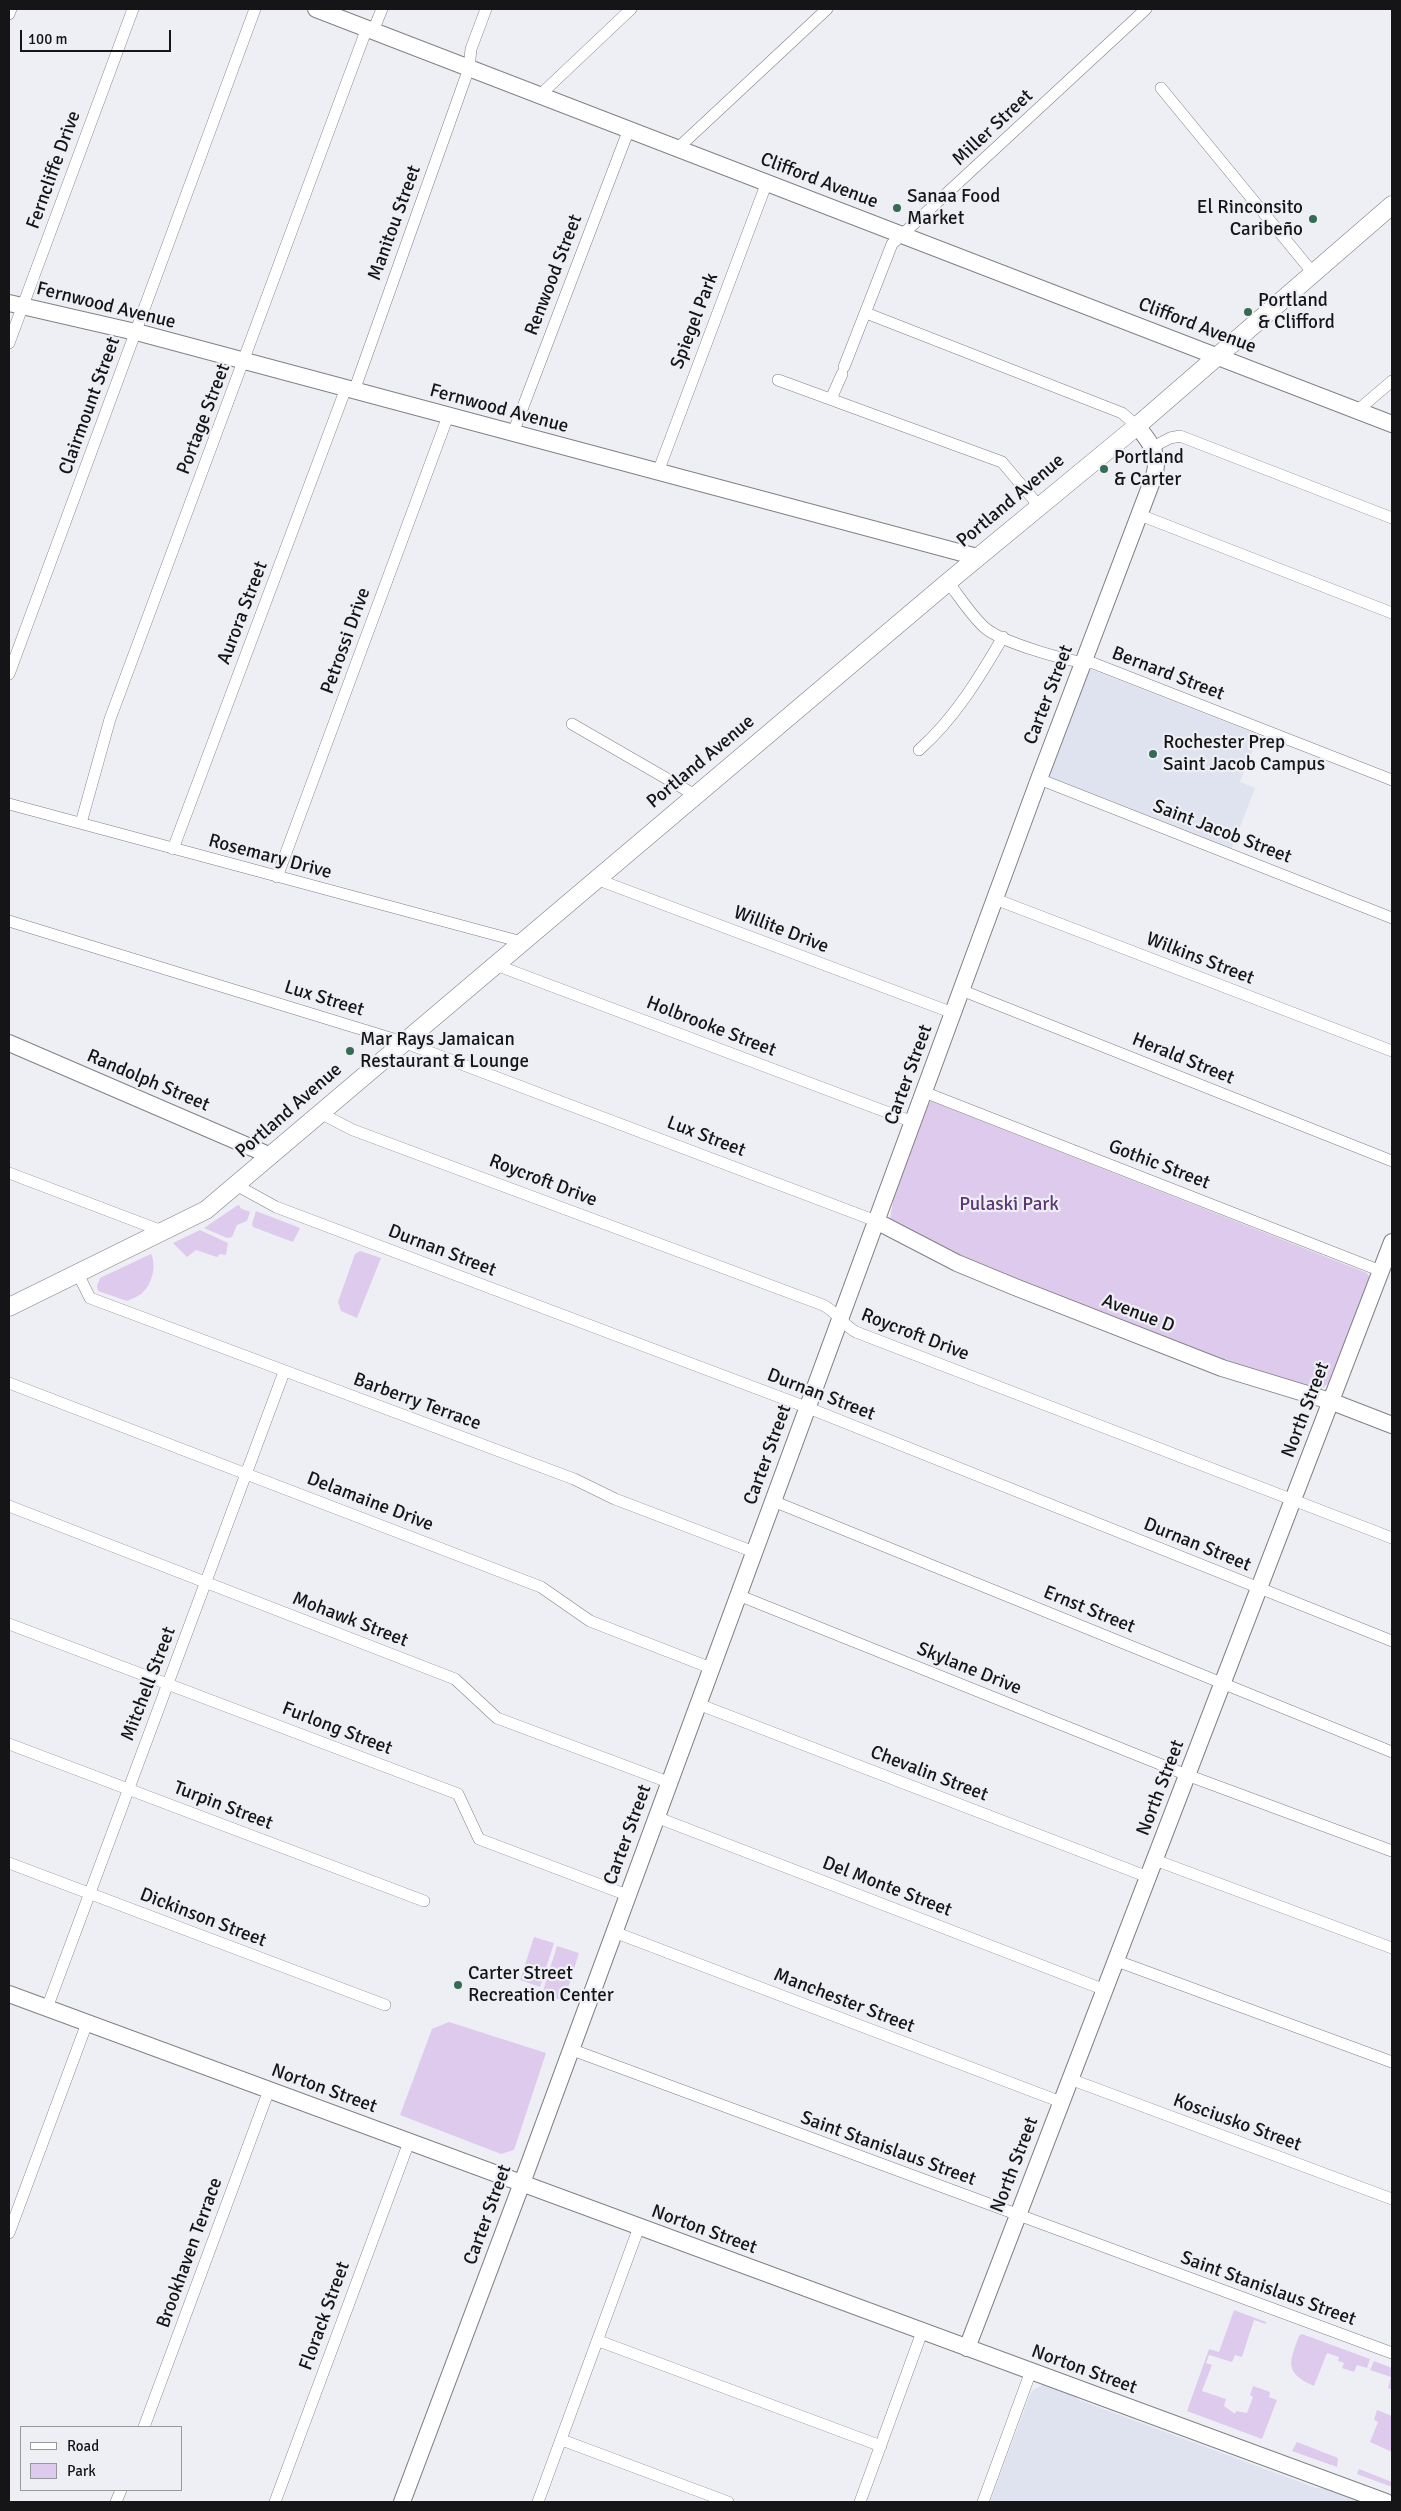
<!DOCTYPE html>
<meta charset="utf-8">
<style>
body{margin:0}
#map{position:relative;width:1401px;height:2511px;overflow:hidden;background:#eeeff4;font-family:Signika,sans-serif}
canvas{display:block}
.frame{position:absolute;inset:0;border:10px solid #151517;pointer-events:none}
.legend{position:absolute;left:20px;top:2426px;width:162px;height:65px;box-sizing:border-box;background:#eeeff4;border:1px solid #97989c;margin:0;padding:6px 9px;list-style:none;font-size:15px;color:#151517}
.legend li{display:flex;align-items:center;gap:10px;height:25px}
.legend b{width:25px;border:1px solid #97989c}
.scale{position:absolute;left:20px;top:30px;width:151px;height:22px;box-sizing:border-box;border:2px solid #151517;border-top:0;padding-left:6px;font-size:15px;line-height:18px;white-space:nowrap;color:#151517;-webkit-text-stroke:4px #eeeff4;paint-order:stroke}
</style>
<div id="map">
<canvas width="1401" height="2511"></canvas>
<div class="frame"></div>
<ul class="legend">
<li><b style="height:6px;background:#fff"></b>Road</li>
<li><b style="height:14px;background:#decaed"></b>Park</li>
</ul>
<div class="scale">100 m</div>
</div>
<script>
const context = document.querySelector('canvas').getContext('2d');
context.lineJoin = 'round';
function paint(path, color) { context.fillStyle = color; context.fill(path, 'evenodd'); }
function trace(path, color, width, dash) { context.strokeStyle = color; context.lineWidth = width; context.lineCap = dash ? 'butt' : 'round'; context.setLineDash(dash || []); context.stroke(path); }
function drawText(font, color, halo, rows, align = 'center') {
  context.font = font + ' Signika,sans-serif'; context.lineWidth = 4.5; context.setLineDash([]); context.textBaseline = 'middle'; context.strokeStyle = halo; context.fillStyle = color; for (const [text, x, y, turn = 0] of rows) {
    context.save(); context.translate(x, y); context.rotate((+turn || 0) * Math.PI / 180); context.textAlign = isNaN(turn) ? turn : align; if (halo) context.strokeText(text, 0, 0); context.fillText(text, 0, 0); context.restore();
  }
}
paint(new Path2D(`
 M 1090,669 L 1259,735 L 1240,782 L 1255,788 L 1231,850 L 1051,779 L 1049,773 L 1087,671 Z
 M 1043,2385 L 1070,2393 L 1079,2400 L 1316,2488 L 1328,2489 L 1364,2502 L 990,2502 L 1029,2397 L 1033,2390 Z`), '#dee3ef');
paint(new Path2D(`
 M 931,1101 L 1367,1273 L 1371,1279 L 1330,1382 L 1320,1390 L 1223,1362 L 979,1267 L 890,1219 L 893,1201 L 924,1111 Z
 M 238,1205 L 240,1206 L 240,1208 L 250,1212 L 247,1221 L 237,1225 L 232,1237 L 227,1238 L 204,1228 Z
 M 256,1211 L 300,1228 L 293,1242 L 253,1227 L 252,1224 Z
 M 200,1230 L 228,1243 L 226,1255 L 220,1254 L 217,1257 L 196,1250 L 187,1257 L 173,1243 Z
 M 360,1251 L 381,1258 L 357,1318 L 341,1311 L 338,1302 L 355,1254 Z
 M 151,1254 C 157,1266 152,1285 141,1294 C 137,1297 131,1299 127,1301 L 98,1291 L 97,1286 L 100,1278 Z
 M 534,1937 L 554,1943 L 540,1987 L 520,1980 Z
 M 557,1946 L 579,1953 L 564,2001 L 542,1994 Z
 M 449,2022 L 546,2053 L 514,2150 L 501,2154 L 400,2115 L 432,2029 Z
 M 1234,2310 L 1266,2322 L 1266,2324 L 1254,2320 L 1242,2357 L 1235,2355 L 1232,2362 L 1209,2355 L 1206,2363 L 1212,2365 L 1202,2391 L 1226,2399 L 1224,2406 L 1235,2414 L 1236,2411 L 1247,2413 L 1253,2397 L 1250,2395 L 1253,2386 L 1270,2392 L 1269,2397 L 1277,2400 L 1262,2439 L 1187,2411 L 1209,2349 L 1219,2352 Z
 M 1302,2334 L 1370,2359 L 1367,2368 L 1357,2365 L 1354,2372 L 1342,2368 L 1344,2363 L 1338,2361 L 1339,2357 L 1327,2353 L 1314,2386 C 1284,2373 1289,2363 1299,2336 Z
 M 1374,2361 L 1392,2368 L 1392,2390 L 1388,2388 L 1391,2377 L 1370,2370 Z
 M 1377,2410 L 1392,2416 L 1392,2452 L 1370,2442 L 1378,2422 L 1374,2420 Z
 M 1297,2442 L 1338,2458 L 1337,2467 L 1292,2451 Z
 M 1359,2469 L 1392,2482 L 1392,2487 L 1357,2474 Z`), '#decaed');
const street = new Path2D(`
 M 9,14 L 11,9
 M 373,31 L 382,9
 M 1161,88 L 1313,273
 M 540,95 L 631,9
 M 678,148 L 827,9
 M 866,313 L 1122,413 L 1137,426
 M 9,343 L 133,9
 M 844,367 L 892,244 L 1146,9
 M 778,380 L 1002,462 L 1039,506
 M 354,391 L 469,68 L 471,49 L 486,9
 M 831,399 L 842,374
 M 1358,410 L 1392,381
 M 513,433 L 629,129
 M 1153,447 L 1170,438 L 1180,436 L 1392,518
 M 658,472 L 767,182
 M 1140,515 L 1392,613
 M 948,582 C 959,596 970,614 984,627 C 1000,642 1071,663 1093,663 L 1392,780
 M 9,674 L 255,9
 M 572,724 L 695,795
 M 919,750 C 955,718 979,678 1003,637
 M 1039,779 L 1392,918
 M 9,804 L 522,942
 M 81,823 L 110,719 L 367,28
 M 173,849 L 346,388
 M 277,877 L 448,416
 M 596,879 L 953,1013
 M 995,899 L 1392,1051
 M 9,921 L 403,1042 L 876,1221
 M 496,965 L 913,1122
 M 961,990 L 1392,1161
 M 924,1092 L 1381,1271
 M 320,1113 L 353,1130 L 823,1305 C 837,1312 843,1325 856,1332 L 1392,1538
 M 9,1173 L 162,1231
 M 236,1185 L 276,1207 L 806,1407 L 1392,1641
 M 78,1274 L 90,1298 L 574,1479 L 615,1499 L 754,1552
 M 9,1383 L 541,1587 L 590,1621 L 711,1668
 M 773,1501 L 1392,1752
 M 9,1506 L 455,1679 L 497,1718 L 668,1782
 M 738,1595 L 1187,1775 L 1392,1851
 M 9,1624 L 458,1794 L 479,1839 L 627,1895
 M 698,1704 L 1148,1877
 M 9,1744 L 424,1901
 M 656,1817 L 1105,1990
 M 1155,1860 L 1392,1948
 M 9,1863 L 385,2005
 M 614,1932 L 1061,2102
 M 1117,1961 L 1392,2062
 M 47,2008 L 284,1372
 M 570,2049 L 1392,2353
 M 1070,2079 L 1392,2199
 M 9,2233 L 87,2023
 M 599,2341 L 881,2446
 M 144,2427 L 269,2090
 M 562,2440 L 728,2502
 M 116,2502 L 121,2490
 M 275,2502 L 409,2142
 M 538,2502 L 639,2227
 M 860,2502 L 922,2332
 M 983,2502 L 1031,2371`);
const secondary = new Path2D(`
 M 316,9 L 1392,424
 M 9,303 L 144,334 L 977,557
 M 9,1043 L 271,1156
 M 876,1221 L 957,1263 L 1015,1287 L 1222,1368 L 1330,1401 L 1392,1425
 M 9,1994 L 1386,2502
 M 967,2348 L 1392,1242
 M 402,2502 L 522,2183 L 1039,779 L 1154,476 C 1161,454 1149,441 1137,426`);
const primary = new Path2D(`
 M 9,1307 L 206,1210 L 948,582 L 1137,426 L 1392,205`);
trace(street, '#808186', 12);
trace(secondary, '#808186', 18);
trace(primary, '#808186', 19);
trace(street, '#fff', 11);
trace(secondary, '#fff', 16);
trace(primary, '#fff', 18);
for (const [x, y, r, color] of [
 [897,208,5,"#346c53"],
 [1313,219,5,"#346c53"],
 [1248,312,5,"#346c53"],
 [1104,469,5,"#346c53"],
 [1153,754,5,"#346c53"],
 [350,1051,5,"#346c53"],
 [458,1985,5,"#346c53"]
]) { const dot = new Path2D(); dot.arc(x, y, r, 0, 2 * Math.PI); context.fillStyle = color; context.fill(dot); trace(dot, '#eeeff4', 2); }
drawText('19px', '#151517', '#eeeff4', [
 ["Miller Street",993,128,-43],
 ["Ferncliffe Drive",54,170,-70],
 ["Clifford Avenue",819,181,21],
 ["Manitou Street",395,223,-70],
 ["Renwood Street",554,275,-69],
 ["Fernwood Avenue",106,306,14],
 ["Spiegel Park",695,321,-69],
 ["Clifford Avenue",1197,326,21],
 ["Clairmount Street",90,406,-70],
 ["Fernwood Avenue",499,409,15],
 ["Portage Street",204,419,-69],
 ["Portland Avenue",1011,501,-40],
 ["Aurora Street",243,613,-69],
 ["Petrossi Drive",346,641,-70],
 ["Bernard Street",1168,674,21],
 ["Carter Street",1049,695,-69],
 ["Portland Avenue",701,762,-40],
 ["Saint Jacob Street",1222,832,21],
 ["Rosemary Drive",270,857,15],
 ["Willite Drive",781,930,21],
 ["Wilkins Street",1200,959,21],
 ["Lux Street",324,999,17],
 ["Holbrooke Street",711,1027,21],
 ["Herald Street",1183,1059,22],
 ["Carter Street",909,1075,-70],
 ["Randolph Street",148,1081,23],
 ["Portland Avenue",289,1111,-41],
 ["Lux Street",706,1137,21],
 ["Gothic Street",1159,1165,21],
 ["Roycroft Drive",543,1181,21],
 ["Durnan Street",442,1251,21],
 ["Avenue D",1138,1314,21],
 ["Roycroft Drive",915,1335,21],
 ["Durnan Street",821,1395,21],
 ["Barberry Terrace",417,1402,20],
 ["North Street",1306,1410,-69],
 ["Carter Street",768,1455,-70],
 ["Delamaine Drive",370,1502,21],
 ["Durnan Street",1197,1545,22],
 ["Ernst Street",1089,1610,22],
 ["Mohawk Street",350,1620,21],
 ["Skylane Drive",969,1669,22],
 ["Mitchell Street",149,1684,-69],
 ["Furlong Street",337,1729,21],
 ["Chevalin Street",929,1774,21],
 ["North Street",1161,1788,-69],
 ["Turpin Street",223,1806,21],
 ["Carter Street",628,1835,-70],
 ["Del Monte Street",887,1887,21],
 ["Dickinson Street",203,1918,21],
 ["Manchester Street",844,2001,21],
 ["Norton Street",324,2089,20],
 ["Kosciusko Street",1237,2123,20],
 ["Saint Stanislaus Street",888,2149,20],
 ["North Street",1015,2165,-69],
 ["Carter Street",488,2215,-70],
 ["Norton Street",704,2230,20],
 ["Brookhaven Terrace",190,2253,-70],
 ["Saint Stanislaus Street",1268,2289,20],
 ["Florack Street",325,2316,-70],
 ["Norton Street",1084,2370,20]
]);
drawText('19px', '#151517', '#eeeff4', [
 ["Sanaa Food",907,197],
 ["Market",907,219],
 ["El Rinconsito",1303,208,"right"],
 ["Caribeño",1303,230,"right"],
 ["Portland",1258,301],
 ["& Clifford",1258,323],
 ["Portland",1114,458],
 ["& Carter",1114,480],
 ["Rochester Prep",1163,743],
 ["Saint Jacob Campus",1163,765],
 ["Mar Rays Jamaican",360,1040],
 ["Restaurant & Lounge",360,1062],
 ["Carter Street",468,1974],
 ["Recreation Center",468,1996]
], 'left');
drawText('19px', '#5c3774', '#eeeff4', [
 ["Pulaski Park",1009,1205]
]);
</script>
